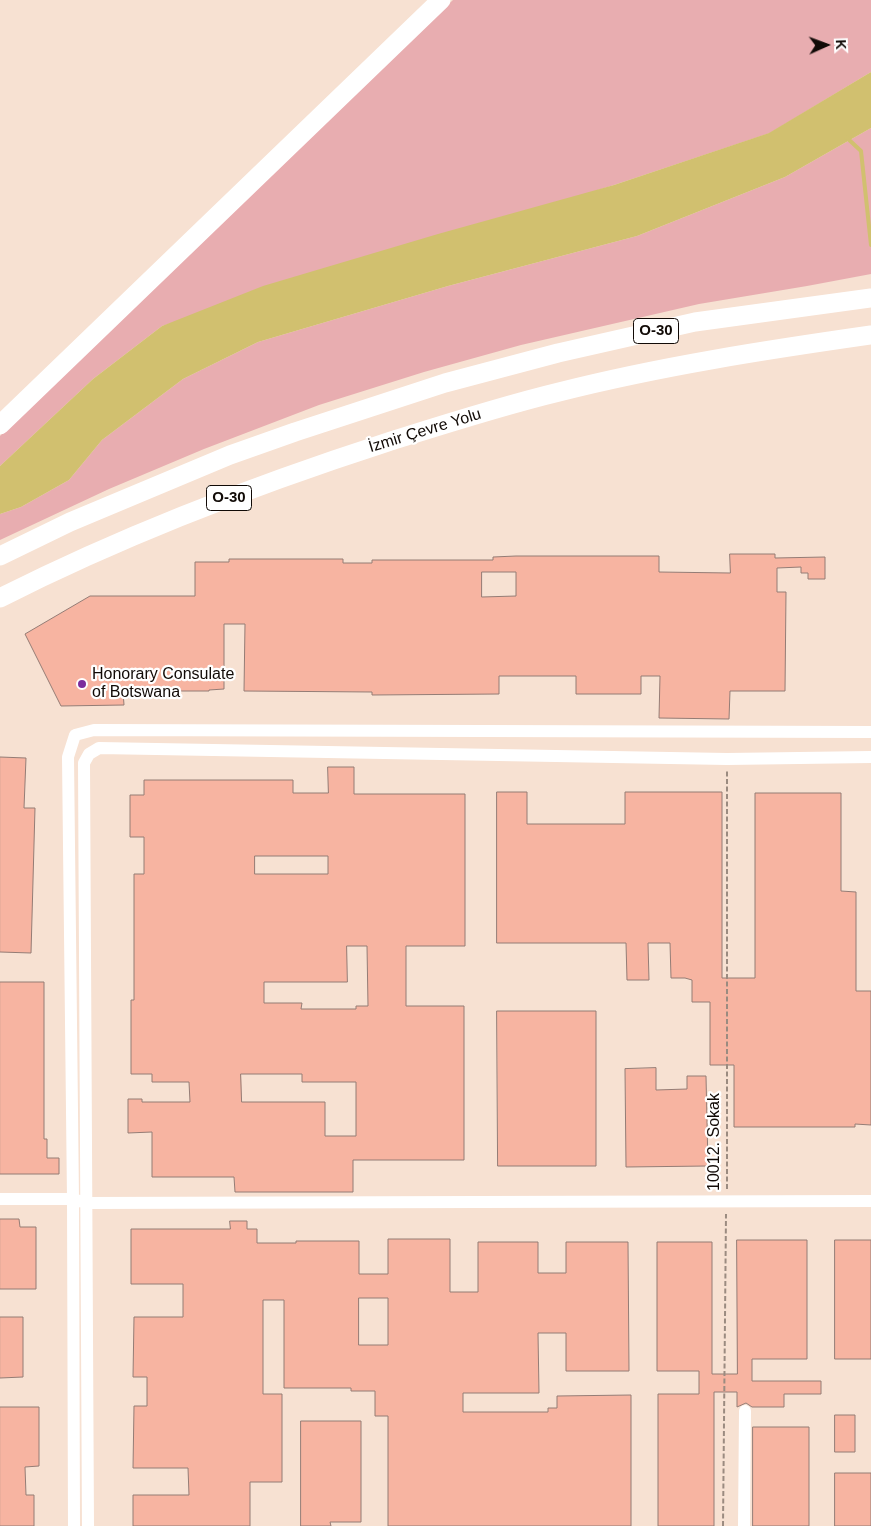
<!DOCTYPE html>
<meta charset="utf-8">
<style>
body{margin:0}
#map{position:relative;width:871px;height:1526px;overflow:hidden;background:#f7e1d2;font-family:Arial,sans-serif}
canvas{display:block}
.north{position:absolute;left:801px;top:20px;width:50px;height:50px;-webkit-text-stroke:4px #fff;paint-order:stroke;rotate:88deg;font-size:14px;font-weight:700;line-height:20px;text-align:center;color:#110a06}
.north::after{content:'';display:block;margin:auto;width:18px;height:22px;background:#110a06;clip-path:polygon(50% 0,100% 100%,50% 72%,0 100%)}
</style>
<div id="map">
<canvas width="871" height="1526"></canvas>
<div class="north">K</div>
</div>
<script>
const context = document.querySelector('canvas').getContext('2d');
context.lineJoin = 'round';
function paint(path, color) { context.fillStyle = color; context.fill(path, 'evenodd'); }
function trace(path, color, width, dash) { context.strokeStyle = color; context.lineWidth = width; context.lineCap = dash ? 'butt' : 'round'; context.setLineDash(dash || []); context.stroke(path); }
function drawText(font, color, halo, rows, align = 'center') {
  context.font = font + ' Arial,sans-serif'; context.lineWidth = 4.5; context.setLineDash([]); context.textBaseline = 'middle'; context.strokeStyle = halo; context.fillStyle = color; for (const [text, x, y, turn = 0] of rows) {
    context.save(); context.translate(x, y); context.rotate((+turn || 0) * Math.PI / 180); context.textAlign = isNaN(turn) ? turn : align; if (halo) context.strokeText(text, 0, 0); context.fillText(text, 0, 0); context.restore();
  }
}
paint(new Path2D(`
 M 453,0 L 871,0 L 871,72 L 770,133 L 614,185 L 162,326 L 93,379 L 0,466 L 0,436 L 14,421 Z
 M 871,128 L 871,274 L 807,286 L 699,304 L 521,345 L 424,372 L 319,405 L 204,449 L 109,489 L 0,540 L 0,514 L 21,507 L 69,480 L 102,440 L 183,379 L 258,342 L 448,286 L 637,236 L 785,177 Z`), '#e8adb0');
paint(new Path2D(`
 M 871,72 L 871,128 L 785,177 L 637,236 L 448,286 L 258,342 L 183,379 L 102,440 L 69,480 L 21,507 L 0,514 L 0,466 L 93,379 L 162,326 L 263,286 L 438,234 L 614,185 L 769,133 Z`), '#d1c06f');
trace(new Path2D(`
 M 846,137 L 861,151 L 871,245`), '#d1c06f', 4);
const building = new Path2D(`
 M 730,554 L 775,554 L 775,558 L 825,557 L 825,579 L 808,579 L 808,573 L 801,573 L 801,567 L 777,568 L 777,592 L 786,592 L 785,691 L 730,691 L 729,719 L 659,718 L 660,676 L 641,676 L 641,694 L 576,694 L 576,676 L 499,676 L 499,694 L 372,695 L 372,692 L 244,691 L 245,624 L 224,624 L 224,689 L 209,690 L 209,691 L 123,691 L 124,705 L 61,706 L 25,634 L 90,596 L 195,596 L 195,562 L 229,562 L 229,559 L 343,559 L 343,563 L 372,563 L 372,560 L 493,560 L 493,557 L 516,556 L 659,556 L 659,572 L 730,573 ZM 482,572 L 516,572 L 516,596 L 482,597 Z
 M 0,757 L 26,758 L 24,808 L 35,808 L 31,953 L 0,952 Z
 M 328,767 L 354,767 L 354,794 L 465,794 L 465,946 L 406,946 L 406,1006 L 464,1006 L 464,1160 L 353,1160 L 353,1192 L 235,1192 L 234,1177 L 152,1177 L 152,1132 L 128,1133 L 128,1099 L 142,1099 L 142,1102 L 190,1102 L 189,1082 L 152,1082 L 152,1074 L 131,1074 L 131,1000 L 134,1000 L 134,874 L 144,874 L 144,837 L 130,837 L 130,795 L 144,795 L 144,780 L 293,780 L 293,793 L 328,793 ZM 255,856 L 328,856 L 328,874 L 255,874 ZM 347,946 L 367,946 L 368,1006 L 356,1006 L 356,1009 L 301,1009 L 302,1003 L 264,1003 L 264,982 L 347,982 ZM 241,1074 L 302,1074 L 302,1082 L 356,1082 L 356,1136 L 325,1136 L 325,1102 L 242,1102 Z
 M 497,792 L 527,792 L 527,824 L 625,824 L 625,792 L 722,792 L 722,978 L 755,978 L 755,793 L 841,793 L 841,891 L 856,892 L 856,991 L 871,991 L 871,1125 L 855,1124 L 855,1127 L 734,1127 L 734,1065 L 710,1065 L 710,1002 L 692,1002 L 692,980 L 685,978 L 671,978 L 670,943 L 648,943 L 649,980 L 627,980 L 626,943 L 497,943 Z
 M 0,982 L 44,982 L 44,1139 L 47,1139 L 47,1158 L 59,1158 L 59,1174 L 0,1174 Z
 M 497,1011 L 596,1011 L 596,1166 L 498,1166 Z
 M 656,1068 L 656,1090 L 687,1089 L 687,1076 L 706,1076 L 708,1166 L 626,1167 L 625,1069 Z
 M 0,1219 L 19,1219 L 20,1227 L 36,1227 L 36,1289 L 0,1289 Z
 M 230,1221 L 247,1221 L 247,1229 L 257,1229 L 257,1243 L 296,1243 L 296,1241 L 359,1241 L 359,1274 L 388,1274 L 388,1239 L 450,1239 L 450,1292 L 478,1292 L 478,1242 L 538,1242 L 538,1273 L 566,1273 L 566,1242 L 628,1242 L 629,1371 L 566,1371 L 566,1333 L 538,1333 L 539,1393 L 463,1393 L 463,1412 L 548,1412 L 548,1408 L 557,1408 L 557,1396 L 631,1395 L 631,1526 L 388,1526 L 388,1416 L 375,1416 L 375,1391 L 351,1391 L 351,1388 L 284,1388 L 284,1300 L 263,1300 L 263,1394 L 282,1394 L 282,1482 L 250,1482 L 250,1526 L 133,1526 L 133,1495 L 189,1495 L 188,1468 L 133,1468 L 134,1406 L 147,1406 L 147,1377 L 133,1377 L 134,1317 L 183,1317 L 183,1284 L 131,1284 L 131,1229 L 230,1229 ZM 359,1298 L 388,1298 L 388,1345 L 359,1345 Z
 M 737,1240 L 807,1240 L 807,1359 L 752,1359 L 752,1381 L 821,1381 L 821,1394 L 784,1394 L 784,1407 L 752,1407 L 746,1403 L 737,1407 L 737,1392 L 714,1392 L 714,1526 L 658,1526 L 658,1394 L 699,1394 L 699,1371 L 657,1371 L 657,1242 L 712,1242 L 712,1374 L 737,1374 Z
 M 835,1240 L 871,1240 L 871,1359 L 835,1359 Z
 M 0,1317 L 23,1317 L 23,1377 L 0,1378 Z
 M 0,1407 L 39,1407 L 39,1466 L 25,1467 L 26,1495 L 34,1495 L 34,1526 L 0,1526 Z
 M 835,1415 L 855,1415 L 855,1452 L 835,1452 Z
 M 301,1421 L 361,1421 L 361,1522 L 330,1522 L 331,1526 L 301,1526 Z
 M 753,1427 L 809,1427 L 809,1526 L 753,1526 Z
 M 835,1473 L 871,1473 L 871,1526 L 835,1526 Z`);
paint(building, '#f7b4a1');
trace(building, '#947c75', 1);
trace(new Path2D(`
 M 727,1189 L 727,771
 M 723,1526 L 726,1214`), '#9b8b80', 2, [5, 2.5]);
trace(new Path2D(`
 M 0,1199 L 73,1199 L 86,1203 L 871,1201
 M 74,1526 L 73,1199 L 68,757 L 75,735 L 94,730 L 871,732
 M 88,1526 L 84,763 L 89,754 L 99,748 L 727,759 L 871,757
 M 744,1526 L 745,1411`), '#fff', 12);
trace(new Path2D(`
 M 0,425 L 441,0
 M 0,556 L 70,522 L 230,455 L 295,432 L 445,383 L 558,353 L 695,322 L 871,298
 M 0,598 C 124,535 255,485 388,442 C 445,424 501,406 559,392 C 662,366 766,350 871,335`), '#fff', 19);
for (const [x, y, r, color] of [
 [82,684,5,"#7b2c9d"]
]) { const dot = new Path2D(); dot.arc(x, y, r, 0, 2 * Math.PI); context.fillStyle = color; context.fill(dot); trace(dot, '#fff', 2); }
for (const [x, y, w] of [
 [656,331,45],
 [229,498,45]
]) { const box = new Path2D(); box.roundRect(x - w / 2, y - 12.5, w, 25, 4); context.fillStyle = '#fff'; context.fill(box); trace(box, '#110a06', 1); }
drawText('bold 15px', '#110a06', null, [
 ["O-30",656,331],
 ["O-30",229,498]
]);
drawText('16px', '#110a06', '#fff', [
 ["İzmir Çevre Yolu",425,431,-17],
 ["10012. Sokak",715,1142,-90]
]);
drawText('16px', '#110a06', '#fff', [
 ["Honorary Consulate",92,675],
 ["of Botswana",92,693]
], 'left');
</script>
